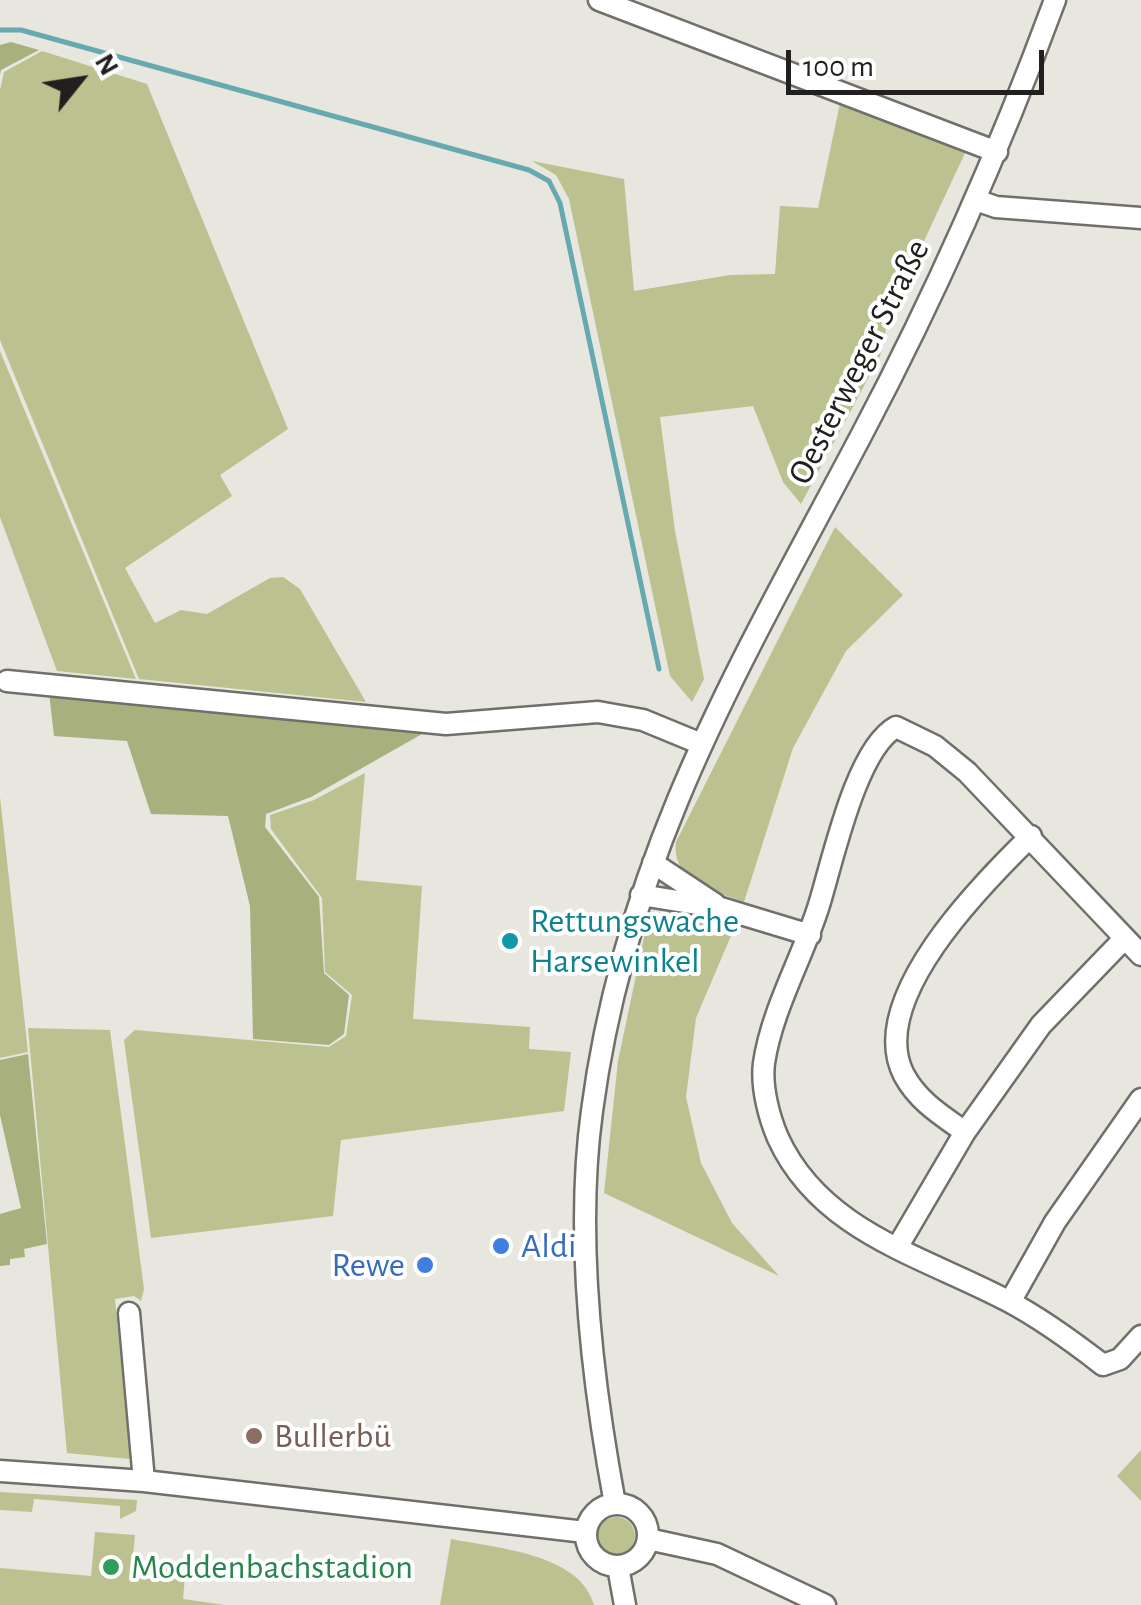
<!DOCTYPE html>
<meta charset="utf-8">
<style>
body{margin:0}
#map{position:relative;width:1141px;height:1605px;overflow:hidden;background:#e7e6df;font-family:"Alegreya Sans",sans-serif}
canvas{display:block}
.north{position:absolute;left:30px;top:30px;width:100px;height:100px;-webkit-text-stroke:8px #fff;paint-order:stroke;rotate:60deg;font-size:28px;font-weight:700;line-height:40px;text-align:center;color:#21201e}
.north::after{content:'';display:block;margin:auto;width:35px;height:45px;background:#21201e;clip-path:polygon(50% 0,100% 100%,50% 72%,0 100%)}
.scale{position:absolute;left:786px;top:50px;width:258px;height:45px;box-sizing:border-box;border:5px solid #21201e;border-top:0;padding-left:12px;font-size:30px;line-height:35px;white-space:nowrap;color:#21201e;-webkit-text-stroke:8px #fff;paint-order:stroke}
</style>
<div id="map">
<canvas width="1141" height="1605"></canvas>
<div class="north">N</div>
<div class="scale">100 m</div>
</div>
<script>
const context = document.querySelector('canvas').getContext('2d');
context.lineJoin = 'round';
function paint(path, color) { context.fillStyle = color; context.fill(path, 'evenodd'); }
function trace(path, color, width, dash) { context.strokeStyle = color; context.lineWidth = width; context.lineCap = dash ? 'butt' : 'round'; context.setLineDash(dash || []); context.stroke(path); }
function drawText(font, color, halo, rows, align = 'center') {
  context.font = font + ' "Alegreya Sans",sans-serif'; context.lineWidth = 8; context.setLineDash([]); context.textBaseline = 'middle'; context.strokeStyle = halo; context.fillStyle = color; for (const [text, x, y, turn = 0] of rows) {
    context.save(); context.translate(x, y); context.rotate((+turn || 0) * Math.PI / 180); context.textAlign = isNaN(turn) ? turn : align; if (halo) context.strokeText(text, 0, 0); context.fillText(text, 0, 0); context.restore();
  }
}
paint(new Path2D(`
 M 42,51 L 147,84 L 288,429 L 220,475 L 232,496 L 125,568 L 155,623 L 181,610 L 207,614 L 270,578 L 283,577 L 300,589 L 366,702 L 139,679 L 0,340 L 0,90 L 4,72 Z
 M 840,103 L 965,153 L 889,316 L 880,356 L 801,504 L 783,482 L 753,406 L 660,417 L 675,531 L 704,679 L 692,702 L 670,676 L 569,199 L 556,175 L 532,161 L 624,179 L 634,291 L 730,275 L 775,274 L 780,206 L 818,208 Z
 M 0,351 L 136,679 L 57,671 L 0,517 Z
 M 835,527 L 903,595 L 846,651 L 793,748 L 744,902 C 714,891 671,881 676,842 Z
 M 365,773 L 356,880 L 422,886 L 413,1019 L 530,1027 L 529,1049 L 571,1052 L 564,1111 L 341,1140 L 333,1216 L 151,1238 L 124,1040 L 135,1030 L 329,1047 L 346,1036 L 352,995 L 325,972 L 322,898 L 271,829 L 270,815 L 314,800 Z
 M 0,797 L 28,1052 L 0,1058 Z
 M 671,911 L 736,924 L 696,1018 L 686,1097 L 701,1163 L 732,1223 L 779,1276 L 604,1193 L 618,1061 L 646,928 L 661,913 Z
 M 28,1028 L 110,1030 L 144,1289 L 141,1301 L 134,1296 L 115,1299 L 130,1459 L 67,1453 Z
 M 1141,1450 L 1141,1501 L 1117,1476 Z
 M 0,1492 L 137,1500 L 136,1511 L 120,1519 L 120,1506 L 34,1499 L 32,1512 L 0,1510 Z
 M597 1536a19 19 0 1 1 38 0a19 19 0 1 1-38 0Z
 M 95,1532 L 135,1535 L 131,1577 L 151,1579 L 153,1562 L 186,1565 L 183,1599 L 225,1605 L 0,1605 L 0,1568 L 91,1576 Z
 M 451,1539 C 495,1548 580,1553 594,1605 L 440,1605 Z`), '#bbc290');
paint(new Path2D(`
 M 11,42 L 39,50 L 1,70 L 0,75 L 0,45 Z
 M 49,693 L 400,727 L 422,734 L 311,797 L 266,814 L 265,827 L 319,897 L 324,973 L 349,995 L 344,1034 L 329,1045 L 253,1039 L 250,906 L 228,816 L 151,814 L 127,741 L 54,736 Z
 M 28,1054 L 47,1244 L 24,1249 L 25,1257 L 10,1259 L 10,1265 L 0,1266 L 0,1214 L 21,1208 L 0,1115 L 0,1060 Z`), '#a8b07e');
trace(new Path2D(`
 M 0,30 L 21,30 L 529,170 L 549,181 L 560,203 L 659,669`), '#66a9b0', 5);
const minor = new Path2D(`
 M 599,0 L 997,152
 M 976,200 L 996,207 L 1141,218
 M 7,681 L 446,724 L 598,712 L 643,720 L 699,743
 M 653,863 L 715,904
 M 641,895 L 721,908 L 810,935
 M 1141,955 L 967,772 L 935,746 L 896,727 C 856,749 833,860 819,905 C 803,957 772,1009 764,1063 C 761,1087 769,1117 778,1138 C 821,1232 923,1256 1008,1301 C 1042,1319 1072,1341 1103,1365 L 1120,1359 L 1141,1336
 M 965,1132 C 941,1115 918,1101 904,1075 C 865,1000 983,883 1031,836
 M 898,1246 L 965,1132 L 1041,1025 L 1124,939
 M 1010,1302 L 1055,1222 L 1141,1099
 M 129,1313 L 144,1481
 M 0,1471 L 144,1481 L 585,1532
 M586 1535a31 31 0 1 1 62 0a31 31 0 1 1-62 0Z
 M 615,1504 C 592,1381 575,1234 592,1111 C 626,851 743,660 862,434 C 936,294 1000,149 1055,0
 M 648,1539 L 717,1554 L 825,1605
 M 618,1567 L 625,1605`);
trace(minor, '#716f6a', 25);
trace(minor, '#fff', 20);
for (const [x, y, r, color] of [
 [510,941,10,"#0f9aa8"],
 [501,1246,10,"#3f7fe0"],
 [425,1265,10,"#3f7fe0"],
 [254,1436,10,"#8d6e63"],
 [111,1567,10,"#2e9e5b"]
]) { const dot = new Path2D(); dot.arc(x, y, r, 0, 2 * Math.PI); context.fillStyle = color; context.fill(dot); trace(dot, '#fff', 4); }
drawText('35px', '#21201e', '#fff', [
 ["Oesterweger Straße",859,362,-63]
]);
drawText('35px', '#0d838f', '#fff', [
 ["Rettungswache",530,921],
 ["Harsewinkel",530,961]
], 'left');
drawText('35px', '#366cbe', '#fff', [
 ["Aldi",521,1246],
 ["Rewe",405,1265,"right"]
], 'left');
drawText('35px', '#785e54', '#fff', [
 ["Bullerbü",274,1436]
], 'left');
drawText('35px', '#27864d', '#fff', [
 ["Moddenbachstadion",131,1567]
], 'left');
</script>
